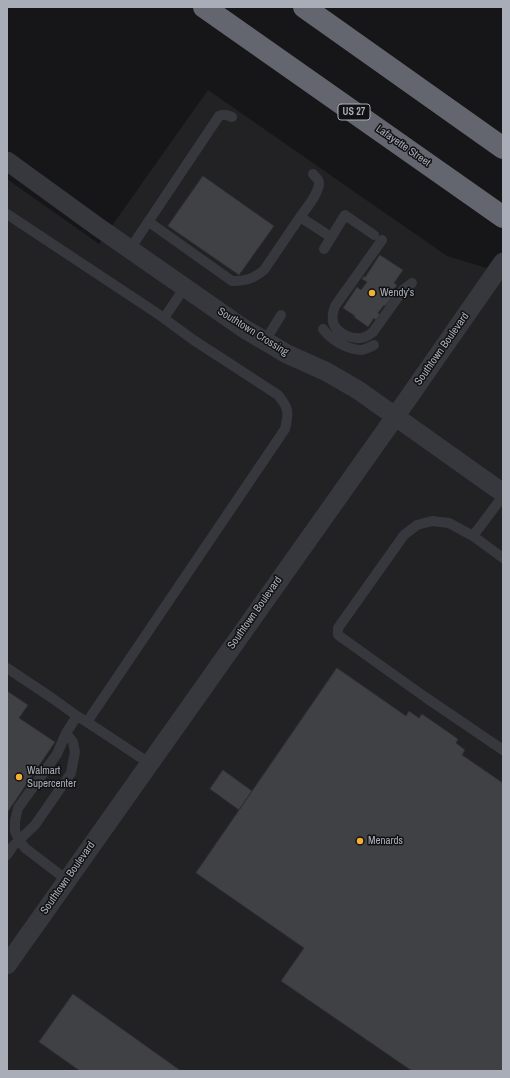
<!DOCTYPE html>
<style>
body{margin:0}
#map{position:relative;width:510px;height:1078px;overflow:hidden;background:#161618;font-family:"Archivo Narrow",sans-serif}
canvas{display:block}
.frame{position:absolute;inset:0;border:8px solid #a8adb8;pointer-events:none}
</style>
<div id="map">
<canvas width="510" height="1078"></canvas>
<div class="frame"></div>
</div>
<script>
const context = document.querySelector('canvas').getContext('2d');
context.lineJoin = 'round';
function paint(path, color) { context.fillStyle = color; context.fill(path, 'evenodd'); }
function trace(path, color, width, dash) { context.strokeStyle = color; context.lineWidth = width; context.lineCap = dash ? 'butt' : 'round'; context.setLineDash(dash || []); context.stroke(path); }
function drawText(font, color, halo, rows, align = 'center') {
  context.font = font + ' "Archivo Narrow",sans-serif'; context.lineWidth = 3; context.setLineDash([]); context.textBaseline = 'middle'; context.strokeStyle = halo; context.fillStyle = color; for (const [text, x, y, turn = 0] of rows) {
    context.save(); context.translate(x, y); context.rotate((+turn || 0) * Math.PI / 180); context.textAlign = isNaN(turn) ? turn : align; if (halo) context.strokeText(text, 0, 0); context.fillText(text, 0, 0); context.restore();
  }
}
paint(new Path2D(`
 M 208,90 L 447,256 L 503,273 L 503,1071 L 7,1071 L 7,179 L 99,244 Z`), '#222225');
const building = new Path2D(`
 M 203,176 L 274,226 L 239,275 L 168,226 Z
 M 380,255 L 403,270 L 394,283 L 397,285 L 390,295 L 392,297 L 385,306 L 384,305 L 378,313 L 380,315 L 376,320 L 374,318 L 368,327 L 354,317 L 355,316 L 343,308 L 357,287 L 361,290 L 367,282 L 362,279 L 364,276 L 365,277 Z
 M 337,668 L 406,716 L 409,711 L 419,718 L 422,714 L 458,739 L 456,743 L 465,750 L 462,755 L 503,783 L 503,1071 L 412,1071 L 281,981 L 304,948 L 196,873 Z
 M 7,691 L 28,705 L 19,718 L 55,742 L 7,813 Z
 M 223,770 L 252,791 L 239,810 L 210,789 Z
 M 73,994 L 181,1071 L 80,1071 L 39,1042 Z`);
paint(building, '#404145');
trace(building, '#303034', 1);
trace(new Path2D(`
 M 7,214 L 158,314 L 192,339 L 278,395 C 289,408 289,413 285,429 L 87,722
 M 300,217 C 306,209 320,192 319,182 C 318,178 315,177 313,174
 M 149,222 L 232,281 C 246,281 253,279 264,270 L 300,217 L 331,237
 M 382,240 L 335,306 C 333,311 332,316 333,322 C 336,334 354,341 365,337 C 368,336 370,334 373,332 L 403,290 L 412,283
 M 130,249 L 219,116 C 224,114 227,115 232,117
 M 324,249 L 345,215 L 374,235
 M 164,318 L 185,287
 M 323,329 C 331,340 348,350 362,350 C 366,349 370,347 374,345
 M 265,341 L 281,315
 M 503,496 L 473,536 L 449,523 L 432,521 L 417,525 L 404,535 L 338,628 L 338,635 L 425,697 L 503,750
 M 473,536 L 503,558
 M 7,668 L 52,698 L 77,716 L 87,722 L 149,763
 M 7,855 L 13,846 L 35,825 L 71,773 L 75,752 L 73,742 L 66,733
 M 67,880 L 25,848 L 19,840 L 15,831 L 15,821 L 18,808 L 57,754 L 66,733 L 77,716`), '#37383d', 10);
trace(new Path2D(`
 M 7,161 L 98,227 L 243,328 L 287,354 L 327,372 L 358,390 L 503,493
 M 7,965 L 395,417 L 503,262`), '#37383d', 19);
trace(new Path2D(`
 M 204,7 L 503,217
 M 304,7 L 503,148`), '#63666e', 22);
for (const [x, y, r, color] of [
 [372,293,4,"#f2b134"],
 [19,777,4,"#f2b134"],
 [360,841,4,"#f2b134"]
]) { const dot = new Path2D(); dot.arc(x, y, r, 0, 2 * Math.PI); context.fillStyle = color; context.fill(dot); trace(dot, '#111113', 1.5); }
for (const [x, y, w] of [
 [354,112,32]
]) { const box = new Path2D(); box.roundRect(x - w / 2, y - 8, w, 16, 3); context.fillStyle = '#111113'; context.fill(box); trace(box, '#a8adb8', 1); }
drawText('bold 10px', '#a8adb8', null, [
 ["US 27",354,112]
]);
drawText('11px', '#a8adb8', '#111113', [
 ["Lafayette Street",403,146,35],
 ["Southtown Crossing",253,332,32],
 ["Southtown Boulevard",442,349,-55],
 ["Southtown Boulevard",255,613,-55],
 ["Southtown Boulevard",68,878,-55]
]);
drawText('11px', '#a8adb8', '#111113', [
 ["Wendy's",380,293],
 ["Walmart",27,771],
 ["Supercenter",27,784],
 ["Menards",368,841]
], 'left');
</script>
